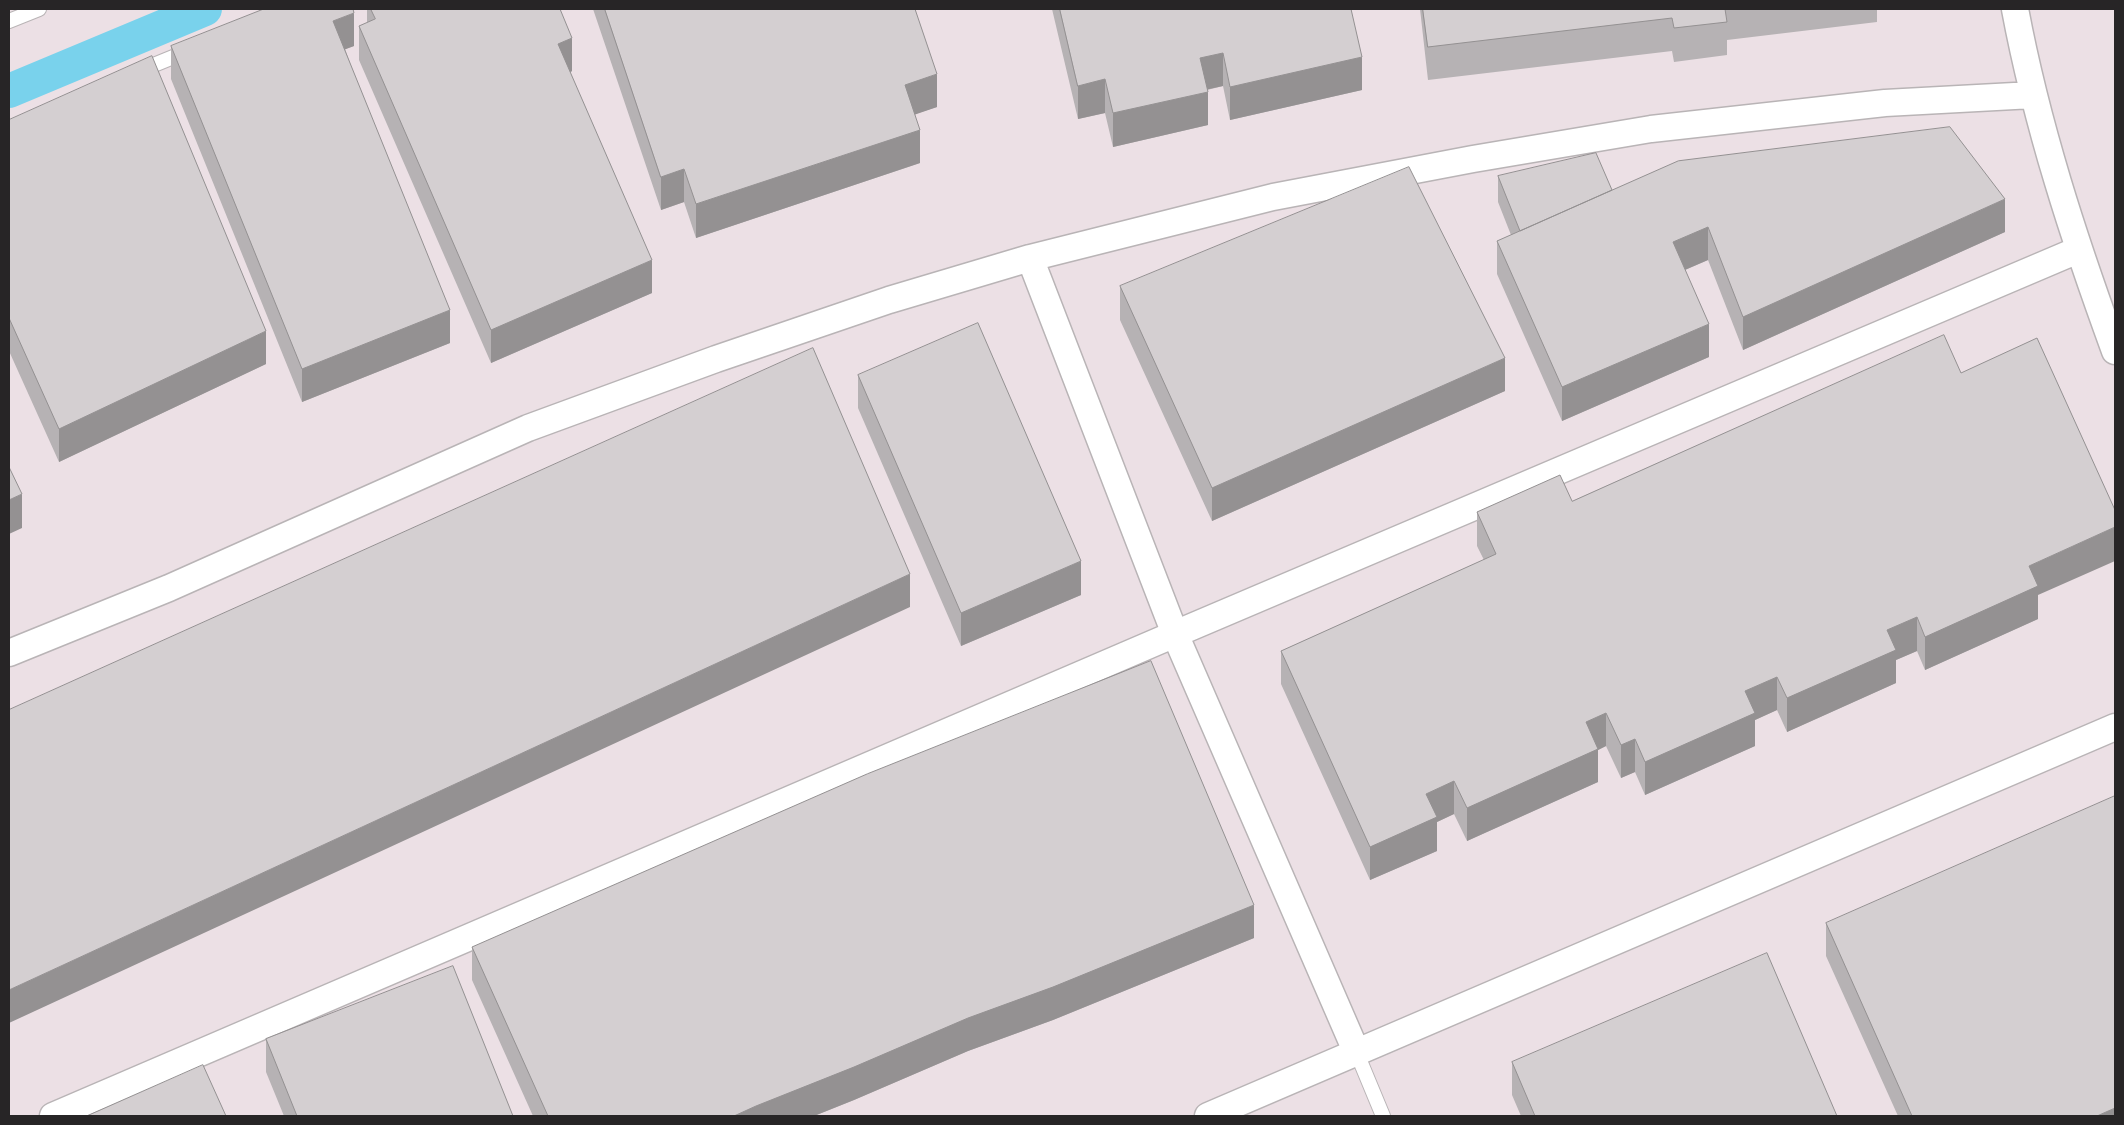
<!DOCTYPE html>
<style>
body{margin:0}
#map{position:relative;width:2124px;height:1125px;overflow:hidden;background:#f1edef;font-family:"Asap Condensed",sans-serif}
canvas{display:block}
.frame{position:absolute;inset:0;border:10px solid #272526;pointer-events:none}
</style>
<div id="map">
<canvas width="2124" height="1125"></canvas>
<div class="frame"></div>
</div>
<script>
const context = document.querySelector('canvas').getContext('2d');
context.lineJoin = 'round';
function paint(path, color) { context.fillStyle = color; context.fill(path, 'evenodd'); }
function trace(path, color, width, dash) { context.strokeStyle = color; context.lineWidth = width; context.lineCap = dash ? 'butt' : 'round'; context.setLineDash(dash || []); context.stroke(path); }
paint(new Path2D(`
 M 9,9 L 2115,9 L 2115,1116 L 9,1116 Z`), '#ece0e5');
trace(new Path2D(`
 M 9,91 L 205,9`), '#79d2ec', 34);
const service = new Path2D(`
 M 9,21 L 39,9
 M 139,71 L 188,51
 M 1356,1051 L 1383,1116`);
const minor = new Path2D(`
 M 2015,9 C 2037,126 2074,239 2115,351
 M 1030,258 L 1175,634 L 1356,1051
 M 9,653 L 169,588 L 528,428 L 716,359 L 889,300 L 1030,258 L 1273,197 L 1473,159 L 1651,129 L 1885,103 L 2033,95
 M 53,1116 L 1175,634 L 2078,250
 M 1208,1116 L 2115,727`);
trace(service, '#b9b4b6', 16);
trace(minor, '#b9b4b6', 29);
trace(service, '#fff', 14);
trace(minor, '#fff', 26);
paint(new Path2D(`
 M 367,9 L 560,9 L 572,71 L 570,73 L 652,293 L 491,363 L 359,60 L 359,26 L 367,23 Z
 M 593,9 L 915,9 L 937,107 L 915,114 L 920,163 L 696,238 L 684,202 L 661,210 Z
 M 1052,9 L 1351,9 L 1362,90 L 1230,120 L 1223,86 L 1207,90 L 1208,125 L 1113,147 L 1105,113 L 1078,119 Z
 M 1420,9 L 1877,9 L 1877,22 L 1727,40 L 1727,55 L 1674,62 L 1672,51 L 1428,80 Z
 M 171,46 L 354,46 L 345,49 L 450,343 L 302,402 L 171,79 Z
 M 9,120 L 266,364 L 59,462 L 9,351 Z
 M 1498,176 L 1612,190 L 2005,232 L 1743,350 L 1708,260 L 1685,270 L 1709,357 L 1562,421 L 1497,274 L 1497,241 L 1511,235 L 1498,202 Z
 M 1120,286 L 1505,391 L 1212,521 L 1120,320 Z
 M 858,375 L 1081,595 L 961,646 L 858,408 Z
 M 1572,501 L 2038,595 L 2038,619 L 1925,670 L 1917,651 L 1896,660 L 1896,683 L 1787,732 L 1777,710 L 1755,720 L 1755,746 L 1645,795 L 1635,772 L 1621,778 L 1606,746 L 1598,750 L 1598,782 L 1467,841 L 1454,814 L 1437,822 L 1437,851 L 1370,880 L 1281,684 L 1281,651 L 1484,560 L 1477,546 L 1477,512 Z
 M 1826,923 L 2115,1116 L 1898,1116 L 1826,956 Z
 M 1254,938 L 1053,1020 L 968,1051 L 854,1100 L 814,1116 L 533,1116 L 472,980 L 472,947 Z
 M 266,1039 L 513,1116 L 284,1116 L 266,1072 Z
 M 1512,1062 L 1837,1116 L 1521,1116 L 1512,1095 Z`), '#b6b2b4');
paint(new Path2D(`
 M 354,13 L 354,46 L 333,54 L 333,21 Z
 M 572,38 L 572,71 L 558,78 L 558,44 Z
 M 1223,53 L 1223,86 L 1200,91 L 1200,58 Z
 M 1362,57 L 1362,90 L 1230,120 L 1230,87 Z
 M 937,74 L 937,107 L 905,118 L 905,85 Z
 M 1105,79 L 1105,113 L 1078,119 L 1078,86 Z
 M 1208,92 L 1208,125 L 1113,147 L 1113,113 Z
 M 920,130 L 920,163 L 696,238 L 696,204 Z
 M 684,169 L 684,202 L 661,210 L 661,177 Z
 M 2005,199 L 2005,232 L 1743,350 L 1743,317 Z
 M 1708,227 L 1708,260 L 1673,275 L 1673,242 Z
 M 652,260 L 652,293 L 491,363 L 491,330 Z
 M 450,310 L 450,343 L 302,402 L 302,369 Z
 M 1709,324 L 1709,357 L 1562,421 L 1562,387 Z
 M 266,331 L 266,364 L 59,462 L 59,429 Z
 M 1505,358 L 1505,391 L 1212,521 L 1212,488 Z
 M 22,494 L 22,528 L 9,534 L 9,500 Z
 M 2115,527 L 2115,561 L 2038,595 L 2038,619 L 1925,670 L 1925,637 L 2029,566 Z
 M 1081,561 L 1081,595 L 961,646 L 961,613 Z
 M 910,574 L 910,607 L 9,1023 L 9,990 Z
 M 1917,617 L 1917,651 L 1896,660 L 1896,683 L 1787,732 L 1787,698 L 1887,630 Z
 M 1777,677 L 1777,710 L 1755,720 L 1755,746 L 1645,795 L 1645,762 L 1745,691 Z
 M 1606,713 L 1606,746 L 1598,750 L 1598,782 L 1467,841 L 1467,808 L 1586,722 Z
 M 1635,739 L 1635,772 L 1621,778 L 1621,745 Z
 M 1454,781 L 1454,814 L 1437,822 L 1437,851 L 1370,880 L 1370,847 L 1426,794 Z
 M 1254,905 L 1254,938 L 1053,1020 L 968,1051 L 854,1100 L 814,1116 L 734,1116 L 756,1106 L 968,1018 Z
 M 2115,1108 L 2115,1116 L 2097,1116 Z`), '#949192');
const building = new Path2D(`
 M 264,9 L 353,9 L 354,13 L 333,21 L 450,310 L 302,369 L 171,46 Z
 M 371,9 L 560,9 L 572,38 L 558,44 L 652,260 L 491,330 L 359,26 L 375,19 Z
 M 605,9 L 915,9 L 937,74 L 905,85 L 920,130 L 696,204 L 684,169 L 661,177 Z
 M 1060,9 L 1351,9 L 1362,57 L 1230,87 L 1223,53 L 1200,58 L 1208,92 L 1113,113 L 1105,79 L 1078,86 Z
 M 1423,9 L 1725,9 L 1727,22 L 1674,28 L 1672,18 L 1428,47 Z
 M 152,56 L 266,331 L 59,429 L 9,318 L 9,120 Z
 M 1950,127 L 2005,199 L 1743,317 L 1708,227 L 1673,242 L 1709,324 L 1562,387 L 1497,241 L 1678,161 Z
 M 1596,153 L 1612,190 L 1520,231 L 1498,176 Z
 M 1409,167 L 1505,358 L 1212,488 L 1120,286 Z
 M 978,323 L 1081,561 L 961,613 L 858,375 Z
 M 1944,335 L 1961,373 L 2037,338 L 2115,510 L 2115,527 L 2029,566 L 2038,586 L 1925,637 L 1917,617 L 1887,630 L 1896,650 L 1787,698 L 1777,677 L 1745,691 L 1755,713 L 1645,762 L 1635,739 L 1621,745 L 1606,713 L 1586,722 L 1598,749 L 1467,808 L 1454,781 L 1426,794 L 1437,817 L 1370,847 L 1281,651 L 1496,554 L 1477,512 L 1560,475 L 1572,501 Z
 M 813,348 L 910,574 L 9,990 L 9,710 Z
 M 9,467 L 22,494 L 9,500 Z
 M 1151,661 L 1254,905 L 1053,987 L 968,1018 L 854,1067 L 756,1106 L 734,1116 L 548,1116 L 472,947 L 867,774 Z
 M 2115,796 L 2115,1108 L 2097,1116 L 1912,1116 L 1826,923 Z
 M 1767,953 L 1837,1116 L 1535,1116 L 1512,1062 Z
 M 453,966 L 513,1116 L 297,1116 L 266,1039 Z
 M 203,1065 L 226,1116 L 87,1116 Z`);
paint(building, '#d4cfd1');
trace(building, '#949192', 1);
</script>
